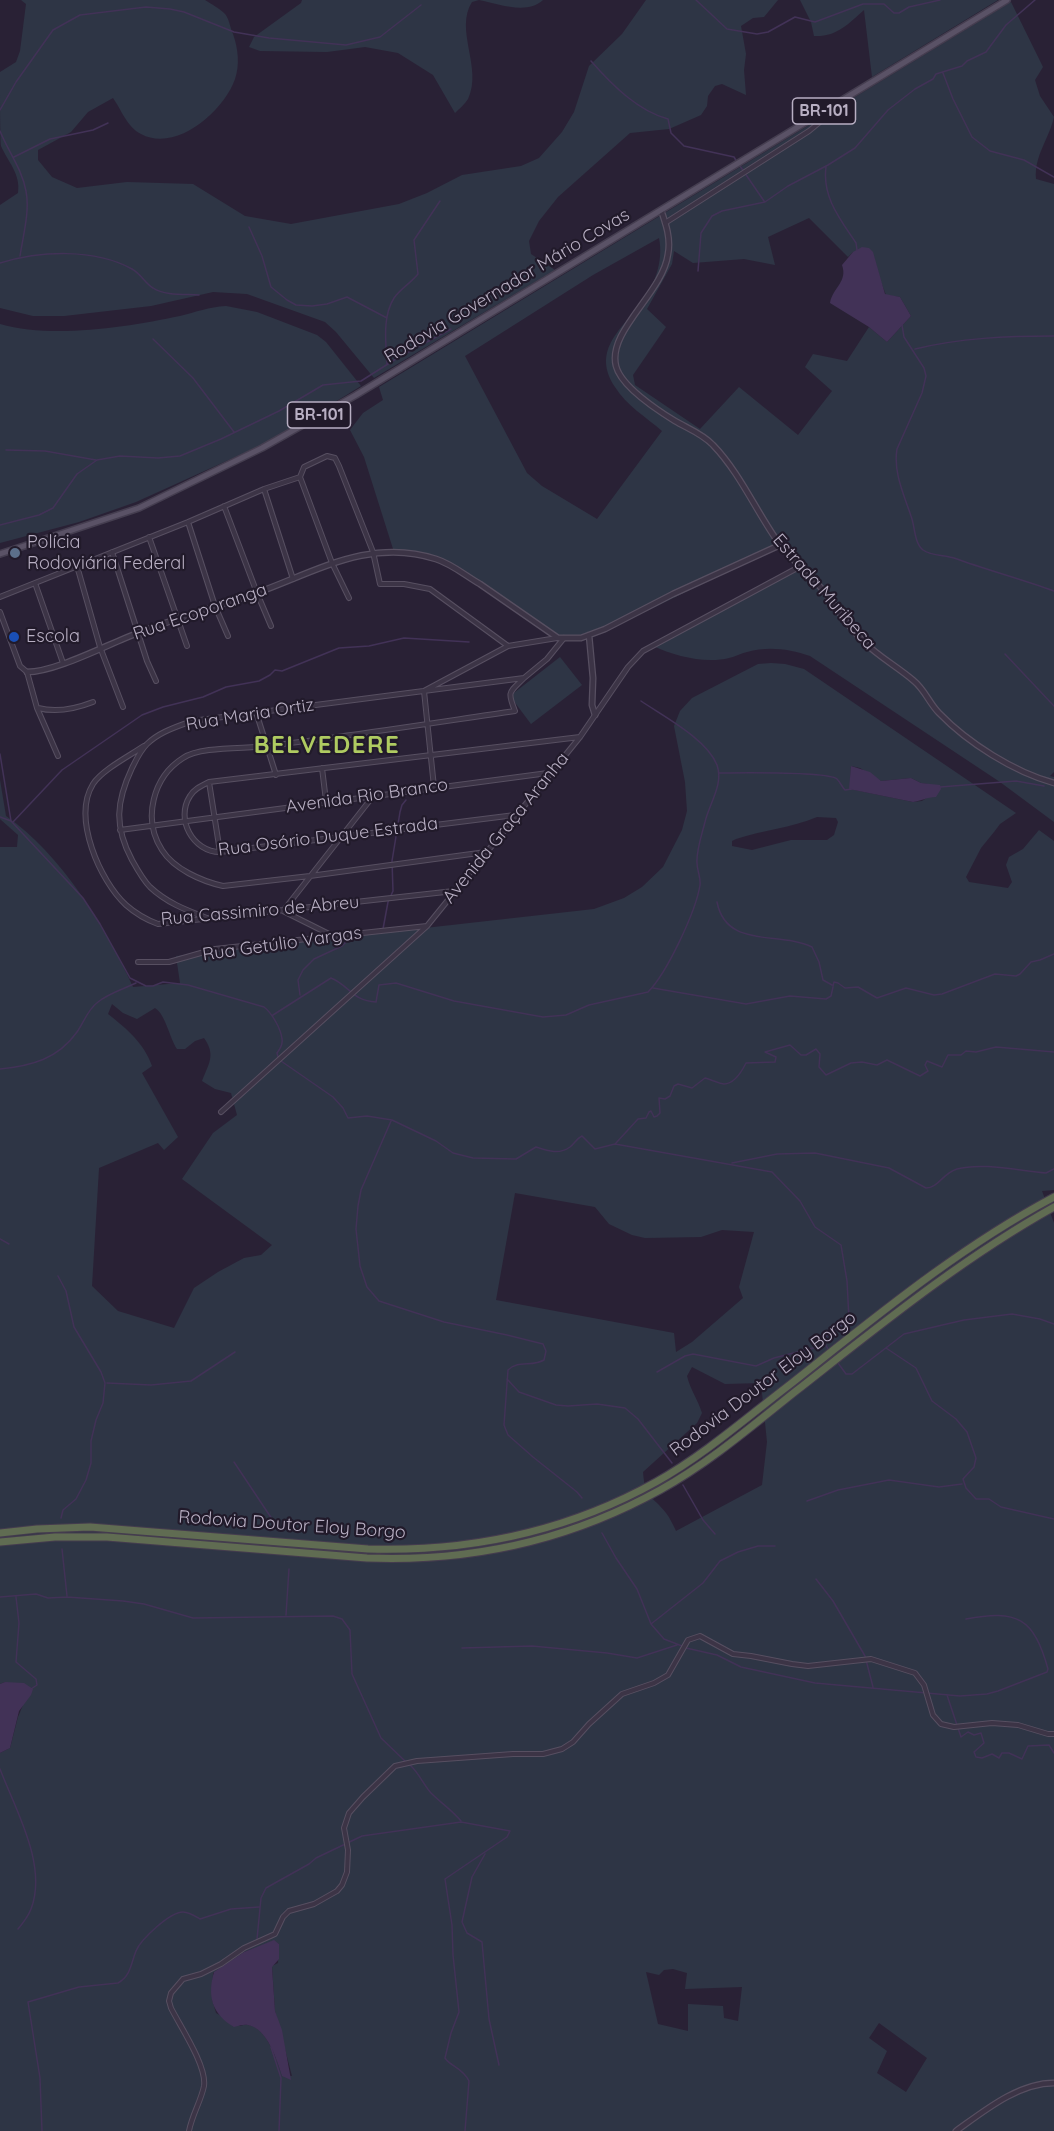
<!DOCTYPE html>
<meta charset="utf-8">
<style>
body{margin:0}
canvas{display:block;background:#292135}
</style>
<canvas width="1054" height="2131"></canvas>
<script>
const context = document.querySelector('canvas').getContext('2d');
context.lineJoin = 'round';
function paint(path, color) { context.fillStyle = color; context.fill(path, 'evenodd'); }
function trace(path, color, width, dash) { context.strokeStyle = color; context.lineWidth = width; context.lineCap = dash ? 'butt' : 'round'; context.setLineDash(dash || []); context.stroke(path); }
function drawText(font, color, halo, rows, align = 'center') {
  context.font = font + ' Quicksand,sans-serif'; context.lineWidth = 4.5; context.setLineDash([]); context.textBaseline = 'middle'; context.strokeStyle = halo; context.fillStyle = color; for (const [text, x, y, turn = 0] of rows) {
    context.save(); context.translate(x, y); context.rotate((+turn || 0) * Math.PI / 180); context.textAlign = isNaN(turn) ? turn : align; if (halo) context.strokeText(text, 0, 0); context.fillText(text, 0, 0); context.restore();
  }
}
paint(new Path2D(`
 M 21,0 L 205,0 C 211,4 219,8 224,13 C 229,17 230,28 233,34 C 238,48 240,65 235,79 C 224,111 176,153 141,134 C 127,127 121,109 113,98 L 88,112 L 71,132 L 38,150 L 38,160 L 52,177 L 77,188 L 127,182 L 193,184 L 245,216 L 291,224 L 399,204 L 427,193 L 462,175 L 521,166 L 539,158 L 562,132 L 574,112 L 589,66 L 622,34 L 646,0 L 778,0 L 764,17 L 753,18 L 741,26 L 746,54 L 744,70 L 746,95 L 722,84 L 715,86 L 708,96 L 707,106 L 701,115 L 669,129 L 630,133 L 558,197 L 539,221 L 529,241 L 531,254 L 555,270 L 374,378 L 336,332 L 325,322 L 247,294 L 213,292 L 151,306 L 64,316 L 33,316 L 0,308 L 0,205 L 18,193 C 21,174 8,162 1,146 C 0,140 0,83 0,72 L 16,62 L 20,51 L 26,4 Z
 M 302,0 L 543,0 C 527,15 499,4 479,0 L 472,2 C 454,30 483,68 468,99 C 465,104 459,109 455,113 L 433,75 L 398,53 L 365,47 L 327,52 L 260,51 L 249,47 L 254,37 L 301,3 Z
 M 800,0 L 998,0 L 872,77 L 864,10 C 848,24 837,37 814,36 L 811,22 Z
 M 1011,2 L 1043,67 L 1035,80 L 1040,96 L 1054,117 C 1049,139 1034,156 1036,179 L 1054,184 L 1054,772 L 1050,776 L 1054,777 L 1054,822 L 1000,782 L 810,656 C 790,649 768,646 747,652 C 741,653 735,657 729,658 C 705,664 675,656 653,646 L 800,567 L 778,547 L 618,625 L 581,638 L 556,640 L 536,622 L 445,563 L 394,552 L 364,457 L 350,430 L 363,413 L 383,400 L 379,387 ZM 809,218 L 848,257 L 853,252 L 881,282 L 886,295 L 900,297 L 911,316 L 887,342 L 869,327 L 847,361 L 813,354 L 805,367 L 832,391 L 798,435 L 739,387 L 700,429 L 635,385 L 633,375 L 666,327 L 647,309 L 672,264 L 674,251 L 693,263 L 744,259 L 775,265 L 768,237 ZM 659,238 C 664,262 654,287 639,306 C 619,331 592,352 615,387 C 626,405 647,418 662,431 L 597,519 L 542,486 L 527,473 L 465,356 L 593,275 Z
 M 226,306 L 257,312 L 317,335 L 326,342 L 361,386 L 275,439 L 136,502 L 79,522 L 0,543 L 0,324 C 52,339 128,327 180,316 C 196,312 209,307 226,306 Z
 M 560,657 L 582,685 L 531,724 L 510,696 Z
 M 771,663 L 785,664 L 804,669 L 1016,813 L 1000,824 L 994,832 L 981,848 L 966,877 L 969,882 L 1008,888 L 1012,882 L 1006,865 L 1009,857 L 1023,849 L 1039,830 L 1054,841 L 1054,1190 L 1042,1191 L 1054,1223 L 1054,2131 L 0,2131 L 0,1753 L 10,1748 L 18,1717 L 23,1705 L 5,1682 L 0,1684 L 0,847 L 17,847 L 18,835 L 0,819 L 0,780 L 6,816 C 61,854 106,927 133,987 L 180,983 L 176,956 L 594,909 L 624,898 L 642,887 L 663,867 L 682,830 L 687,811 L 685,782 L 674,726 L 680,711 L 692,698 L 758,664 ZM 851,766 L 860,768 L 881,781 L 911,778 L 921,783 L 928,784 L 928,797 L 922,801 L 913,802 L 850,789 ZM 817,817 L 836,818 L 838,822 L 834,835 L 827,840 L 791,840 L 752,850 L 732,846 L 732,841 L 736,839 C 763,830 791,828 817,817 ZM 112,1004 L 123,1013 L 137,1019 L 155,1008 C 166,1015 169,1037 177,1049 L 185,1049 L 195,1041 L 204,1038 C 216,1055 209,1063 202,1081 L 215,1089 L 231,1093 L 237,1115 L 213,1133 L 182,1179 L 272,1245 L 261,1255 L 244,1258 L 218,1272 L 194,1288 L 174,1328 L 118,1311 L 92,1286 L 99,1168 L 158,1143 L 164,1150 L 178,1137 L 142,1073 L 152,1066 C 144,1043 127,1029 108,1014 ZM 515,1193 L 595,1207 L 609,1224 L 632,1235 L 645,1238 L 701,1237 L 722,1230 L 754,1232 L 739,1287 L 743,1298 L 692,1342 L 676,1352 L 674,1333 L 496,1300 ZM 692,1367 L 725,1384 L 761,1383 L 767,1442 L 762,1485 L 676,1531 C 673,1525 670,1518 666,1513 C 652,1495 645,1499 643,1472 L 697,1423 L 702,1413 C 698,1400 690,1389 687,1376 ZM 274,1941 L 279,1944 L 278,1963 L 272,1966 L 275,2011 L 292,2076 L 282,2075 C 277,2059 263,2017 240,2026 L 216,2013 L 212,1999 L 213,1973 L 244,1952 ZM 673,1969 L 687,1973 L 685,1989 L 742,1987 L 738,2021 L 724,2018 L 723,2006 L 688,2004 L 688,2031 L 658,2024 L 646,1972 L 659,1975 L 664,1970 ZM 879,2023 L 927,2058 L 906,2092 L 877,2073 L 887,2051 L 869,2038 Z`), '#2e3545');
paint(new Path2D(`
 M 862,247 L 869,248 L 873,252 L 885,294 L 900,297 L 911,316 L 887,342 L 869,327 L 830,303 C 833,287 848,282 842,265 L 853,252 Z
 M 851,766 L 870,772 L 881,781 L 911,778 L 921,783 L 940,785 L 941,789 L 936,797 C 927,797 921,801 913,802 L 849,789 Z
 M 5,1682 L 24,1683 L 33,1689 L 31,1695 L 19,1711 L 10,1748 L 0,1753 L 0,1684 Z
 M 274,1940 L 279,1944 L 279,1959 L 272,1967 L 275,2011 L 282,2030 L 291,2080 L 282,2076 C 277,2060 267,2028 248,2025 C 243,2024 239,2026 234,2027 C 212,2014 207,1996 214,1972 L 244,1952 Z`), '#423257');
trace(new Path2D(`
 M 696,0 L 727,29 L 757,34 L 768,32 L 795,17 L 815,22 L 863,4 L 884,4 L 894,13 L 899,13 L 909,7 L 940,0
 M 591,61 C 612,85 638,111 668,119 L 671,133 L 684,146 L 734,157 L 737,162
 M 943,73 L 953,99 L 972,137 L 990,151 L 1024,160 L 1054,177
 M 0,110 L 16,82 L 53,30 L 80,15 L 146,7 L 170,9 L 184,12 L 234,32 L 269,38 L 346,45 L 380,37 L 421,5
 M 0,131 C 8,151 22,169 26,191 C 30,211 23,236 20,256
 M 14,157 L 50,139 L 93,130 L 108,123
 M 740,166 L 764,201
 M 826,167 C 822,197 840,219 856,243 L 857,250
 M 249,227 L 262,256 L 271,287 L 287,300 L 296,305 L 312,306 L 327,304 L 347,297 L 387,318
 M 0,263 C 40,251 94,248 132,269 C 141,274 145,283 153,288 C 165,296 185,294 199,295
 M 698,271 L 701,233 L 712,216 L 722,211 L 765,202 L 788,186 L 828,165 L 855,148 L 888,110 L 915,89 L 933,79 L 936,74 L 962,66 L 967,61 L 986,52 L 1006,25 L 1035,0
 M 902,325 L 904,337 L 924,368 L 926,376 L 922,393 L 897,449 C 893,472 904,495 911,516 C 915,526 914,543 923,550 C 931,556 945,555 954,558 C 987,570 1021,579 1054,591
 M 153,339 L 193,378 L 234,432
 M 915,349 C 960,338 1007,336 1054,336
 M 387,364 C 386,343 382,317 394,298 C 401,288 411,283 418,274 L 414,240 L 440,201
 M 6,450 L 45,451 L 96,460
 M 0,525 L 39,515 L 53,508 L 77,474 L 97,460 L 120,456 L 158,458 L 180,456 L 221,439 L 279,411 L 323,385 L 361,381 L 399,357 L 451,329
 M 1005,654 L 1054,706
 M 0,754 L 11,821 L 83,898 L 100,924 L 130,978 L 146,986 L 153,986 L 163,982 L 188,985 L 264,1007 C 272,1013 281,1029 282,1039 C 283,1044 280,1049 277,1053 L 278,1057
 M 719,773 C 738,773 826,771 837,779 C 840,782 842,787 845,790 L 852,789
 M 940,787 L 1016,781 L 1044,786
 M 0,817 L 11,821
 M 13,822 L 62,770 L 142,715 L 163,707 L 203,697 L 226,687 L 259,681 L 270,675 L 275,670 L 282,671 L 339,648 L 369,646 L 404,638 L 469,642
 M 717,902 C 726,949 779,931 812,947 L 819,962 L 823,980 L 832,985
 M 383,929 L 388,902 L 393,891 L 392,861 L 400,812 L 402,805 L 406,800
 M 833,986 L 834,982 L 838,983 L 845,988 L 858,987 L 877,998 L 906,988 L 934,995 L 942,994 L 995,974 L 1016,976 L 1020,974 L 1031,962 L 1040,960 L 1054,954
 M 653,988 L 746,1004 L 790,996 L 826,999 L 831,996 L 833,987
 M 300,995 L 298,980 L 303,970 L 314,959 L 342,946 L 352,936
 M 273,1015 L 331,978 C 349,985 352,1001 376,1002 L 379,985 L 396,983 L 454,1001 L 543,1017 L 566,1015 L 589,1005 L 648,992 C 667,973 696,911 700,885 C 701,877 697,871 697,863 C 696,851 702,834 705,822 C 709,804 724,784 717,765 C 707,739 663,716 641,701
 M 281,1061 L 333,1097 L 343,1108 L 348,1118 L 367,1116 L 392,1120 L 436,1141 L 453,1153 L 473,1158 L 516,1159 L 536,1147 C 548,1151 559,1155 570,1147 C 575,1143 576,1139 582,1136 L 595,1149 L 615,1144 L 772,1172 L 800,1201 L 815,1227 L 841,1245 L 847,1281 L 849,1319 L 825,1337 L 824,1342 L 828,1349
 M 0,1069 C 31,1066 58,1059 77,1032 C 84,1022 88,1009 98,1002 C 109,993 124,989 136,983
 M 391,1121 L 361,1190 L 358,1206 L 356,1229 L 360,1266 L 367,1287 L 379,1301 L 444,1322 L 507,1335 L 543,1344 L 546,1351 L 544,1360 C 533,1367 517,1360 508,1370 L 504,1425 L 508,1435 L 533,1457 L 577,1492 L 582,1498
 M 616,1143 L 638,1119 L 646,1118 L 649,1112 L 651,1111 L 654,1117 L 657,1116 L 660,1113 L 659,1098 L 665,1099 L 670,1096 L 674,1086 L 678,1084 L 692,1088 L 705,1078 C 709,1079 721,1084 724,1084 C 734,1084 742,1071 746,1063 L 775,1062 L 776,1057 L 765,1052 L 790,1045 L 801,1055 L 806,1055 L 816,1049 L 820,1054 L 819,1067 L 826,1075 L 851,1063 L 862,1062 L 877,1065 L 887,1060 L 920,1076 L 928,1071 L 925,1065 L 927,1061 L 942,1067 L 948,1055 L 961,1055 L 966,1051 L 976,1052 L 996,1047 L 1054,1052
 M 732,1163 L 777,1154 L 815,1153 L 889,1168 L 926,1188 C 938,1188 943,1173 957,1169 C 982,1162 1020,1171 1046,1173 L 1054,1169
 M 0,1239 L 9,1244
 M 58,1276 L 66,1291 L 74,1327 L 101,1372 L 105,1383 L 103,1403 L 96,1420 L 91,1441 L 91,1463 L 86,1480 L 76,1499 L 63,1510 L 61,1518
 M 886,1348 L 916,1368 L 932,1401 L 956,1419 L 967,1432 L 976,1458 L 974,1467 L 963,1479 L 966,1488 L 976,1499 L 989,1499 L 1001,1507 L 1054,1519
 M 838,1363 L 846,1374 L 852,1374 L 904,1334 L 964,1320 L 1012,1314 L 1040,1319 L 1054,1324
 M 657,1372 L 685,1356 L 693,1354 L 756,1366 L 774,1358 L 825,1345
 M 507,1379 L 519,1392 L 556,1405 L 568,1406 L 597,1404 L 625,1408 L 638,1419 L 672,1463
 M 107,1383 L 151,1385 L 191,1381 L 235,1352
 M 234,1462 L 278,1528
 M 683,1485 L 703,1520 L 715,1534
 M 807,1501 L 838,1490 L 889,1480 L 939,1487 L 962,1484
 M 602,1533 L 616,1558 L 637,1589 L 651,1624 L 664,1639 L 682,1646
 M 62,1549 L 67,1596
 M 816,1579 L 833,1601 L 865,1656 L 873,1687
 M 0,1597 L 36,1594 L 48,1598 L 67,1597 L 123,1601 L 144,1604 L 193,1618 L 333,1616 L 342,1619 L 350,1630 L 352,1674 L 381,1738 L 406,1762
 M 16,1597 L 19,1623 L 16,1662 L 36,1679 L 37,1685 L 31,1689
 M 286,1615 L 289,1569
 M 651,1624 L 703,1583 L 720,1561 L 738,1552 L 758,1546 L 775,1546
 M 462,1648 L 532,1646 L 607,1653 L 637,1658 L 677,1645
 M 686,1648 L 717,1655 L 741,1667 L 815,1683 L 960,1696 L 987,1694 L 998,1691 L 1047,1672 L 1048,1669 C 1034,1618 1017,1609 966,1619
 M 947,1695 L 961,1737 L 968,1732 L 974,1735 L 981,1733 L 984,1743 L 974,1752 L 976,1757 L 982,1758 L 992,1754 L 999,1758 L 1002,1753 L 1009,1753 L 1022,1759 L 1028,1746 L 1049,1745 L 1054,1753
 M 410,1765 C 419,1773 423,1784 431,1793 C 441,1803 452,1810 461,1821
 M 0,1769 C 15,1809 48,1865 31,1909 C 28,1917 23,1923 18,1929
 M 485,1854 L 472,1877 L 462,1922 L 467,1933 L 482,1942 L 489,2019 L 499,2065
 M 257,1939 L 261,1898 L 266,1888 L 309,1864 L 316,1858 L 362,1836 L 461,1822 L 510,1831 L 507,1837 L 445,1879 L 452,1925 L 453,1955 L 459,2012 L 451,2033 L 445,2058 C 451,2067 462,2067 469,2081 L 465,2131
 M 271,2047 L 281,2078 L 279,2131
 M 42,2131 L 40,2078 L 28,2002 L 79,1987 L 118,1983 C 131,1976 131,1963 136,1951 C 141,1939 170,1912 183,1912 C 189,1912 195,1916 200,1919 L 231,1909 L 259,1907`), '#423257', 1.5);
const minor = new Path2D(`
 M 665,223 L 809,131 L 826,117 L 834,106
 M 264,489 L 293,579
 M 224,506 L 257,593 L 271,626
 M 188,522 L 215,606 L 228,636
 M 149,537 L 187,646
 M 112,552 L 147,661 L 156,681
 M 77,566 L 100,647 L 123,707
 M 35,583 L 63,663
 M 0,597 L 188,522 L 264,489 L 300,477
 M 349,598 L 332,563 L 300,477 L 304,467 L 327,456 L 335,458 L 339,466 L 373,552 L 380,584 L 404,584 L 430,589 L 508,646
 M 0,612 L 20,666 L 27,672 L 37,708 L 58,756
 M 38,708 C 57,713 75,709 93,702
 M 256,712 L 276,775
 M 144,746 C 129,756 102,770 93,784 C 72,818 100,881 126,905 C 135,913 147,920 158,924 L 454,891
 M 322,768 L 326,801
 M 209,782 L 220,852
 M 434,787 L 424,691 L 508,646 L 557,638
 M 515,815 L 220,852 C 193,852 175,819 190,796 C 194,789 201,786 209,782 L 580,737
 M 120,830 L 548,773
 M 486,852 L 310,876 L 223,886 C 201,881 174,869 162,850 C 142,819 153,777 183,758 C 200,746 245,749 268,746 C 350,736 433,723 515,711 C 507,691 509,693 524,678
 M 207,918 C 186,910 167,903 150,887 C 143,880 137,869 132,860 C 114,826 116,802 132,768 C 136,760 140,751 147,744 C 159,732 176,727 192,721 L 524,678 L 547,659 L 564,638
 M 333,936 L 283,911 L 374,795
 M 138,962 L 169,962 L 215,949 L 427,926
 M 221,1112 L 427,926 L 580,737 L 628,667 L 643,651 L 801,566
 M 189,2131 C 192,2115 201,2101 204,2086 C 207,2066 180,2026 171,2008 L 169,2001 L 171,1993 L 183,1979 L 201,1974 L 221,1964 L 244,1948 L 275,1934 L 283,1917 L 289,1911 L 314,1904 L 337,1891 L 342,1885 L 347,1872 L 348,1850 L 344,1828 L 349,1813 L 363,1797 L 395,1766 L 417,1761 L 513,1754 L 543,1754 L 562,1749 L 573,1742 L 589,1724 L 622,1694 L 654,1683 L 668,1675 L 688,1640 L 700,1636 L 733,1654 L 751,1656 L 792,1664 L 808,1666 L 871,1659 L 915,1673 L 924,1685 L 933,1715 L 941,1724 L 954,1727 L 992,1723 L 1018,1725 L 1048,1734 L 1054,1734`);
const tertiary = new Path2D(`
 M 661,210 C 666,224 671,239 668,254 C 663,293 607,331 616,366 C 621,386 657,410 675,421 C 687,428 703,434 713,445 C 740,473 756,511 778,542 C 791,559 808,573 822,589 C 836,606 847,626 864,642 C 879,657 898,667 914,681 C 925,690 929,703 939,713 C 968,743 1014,772 1054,783
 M 589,635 L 593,678 L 592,705 L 595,715
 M 27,672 C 56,672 108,644 138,633 C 173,619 209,609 245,597 C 309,576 367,536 436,559 C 452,564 466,576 480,584 C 506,602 532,620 558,638 L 581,638 L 605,629 L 673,594 L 780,545
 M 956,2131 C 984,2111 1018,2083 1054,2083`);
const primary = new Path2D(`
 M 0,554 L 139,508 L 262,448 L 356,395 L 1007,0`);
const motorway = new Path2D(`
 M 0,1533 L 37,1529 L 90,1527 L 368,1549 C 469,1552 568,1531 656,1482 C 704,1455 745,1419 788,1386 C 874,1318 958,1248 1054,1197
 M 0,1542 L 55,1537 L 107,1537 L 367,1558 C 470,1562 570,1540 660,1490 C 709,1463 752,1426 796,1391 C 879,1326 961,1259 1054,1207`);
trace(minor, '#574f61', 6);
trace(tertiary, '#574f61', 7);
trace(primary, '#453e50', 8);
trace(motorway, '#443c4e', 9);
trace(minor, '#3c3446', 4);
trace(tertiary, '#3c3446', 4.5);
trace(primary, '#5a5266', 5);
trace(motorway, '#606c52', 7);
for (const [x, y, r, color] of [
 [15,553,6,"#5c6f8a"],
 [14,637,6,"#1a4fb4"]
]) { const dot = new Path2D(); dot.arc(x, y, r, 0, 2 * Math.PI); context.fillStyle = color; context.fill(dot); trace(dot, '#211a2a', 2); }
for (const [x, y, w] of [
 [824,111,63],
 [319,415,63]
]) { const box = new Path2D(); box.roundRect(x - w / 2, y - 13, w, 26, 4.5); context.fillStyle = '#211a2a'; context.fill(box); trace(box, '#b8afc3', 1.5); }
drawText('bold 16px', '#b8afc3', null, [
 ["BR-101",824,111],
 ["BR-101",319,415]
]);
drawText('18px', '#b8afc3', '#211a2a', [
 ["Rodovia Governador Mário Covas",507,286,-31],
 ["Estrada Muribeca",824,592,49],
 ["Rua Ecoporanga",200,612,-19],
 ["Rua Maria Ortiz",250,715,-9],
 ["Avenida Rio Branco",367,796,-8],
 ["Avenida Graça Aranha",506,828,-51],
 ["Rua Osório Duque Estrada",328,837,-7],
 ["Rua Cassimiro de Abreu",260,911,-5],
 ["Rua Getúlio Vargas",282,944,-8],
 ["Rodovia Doutor Eloy Borgo",763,1384,-37],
 ["Rodovia Doutor Eloy Borgo",292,1525,4]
]);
drawText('18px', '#b8afc3', '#211a2a', [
 ["Polícia",27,543],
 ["Rodoviária Federal",27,564],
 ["Escola",26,637]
], 'left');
context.letterSpacing = '1.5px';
drawText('bold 24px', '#afcb61', '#211a2a', [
 ["BELVEDERE",327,746]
]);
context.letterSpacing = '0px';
</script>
